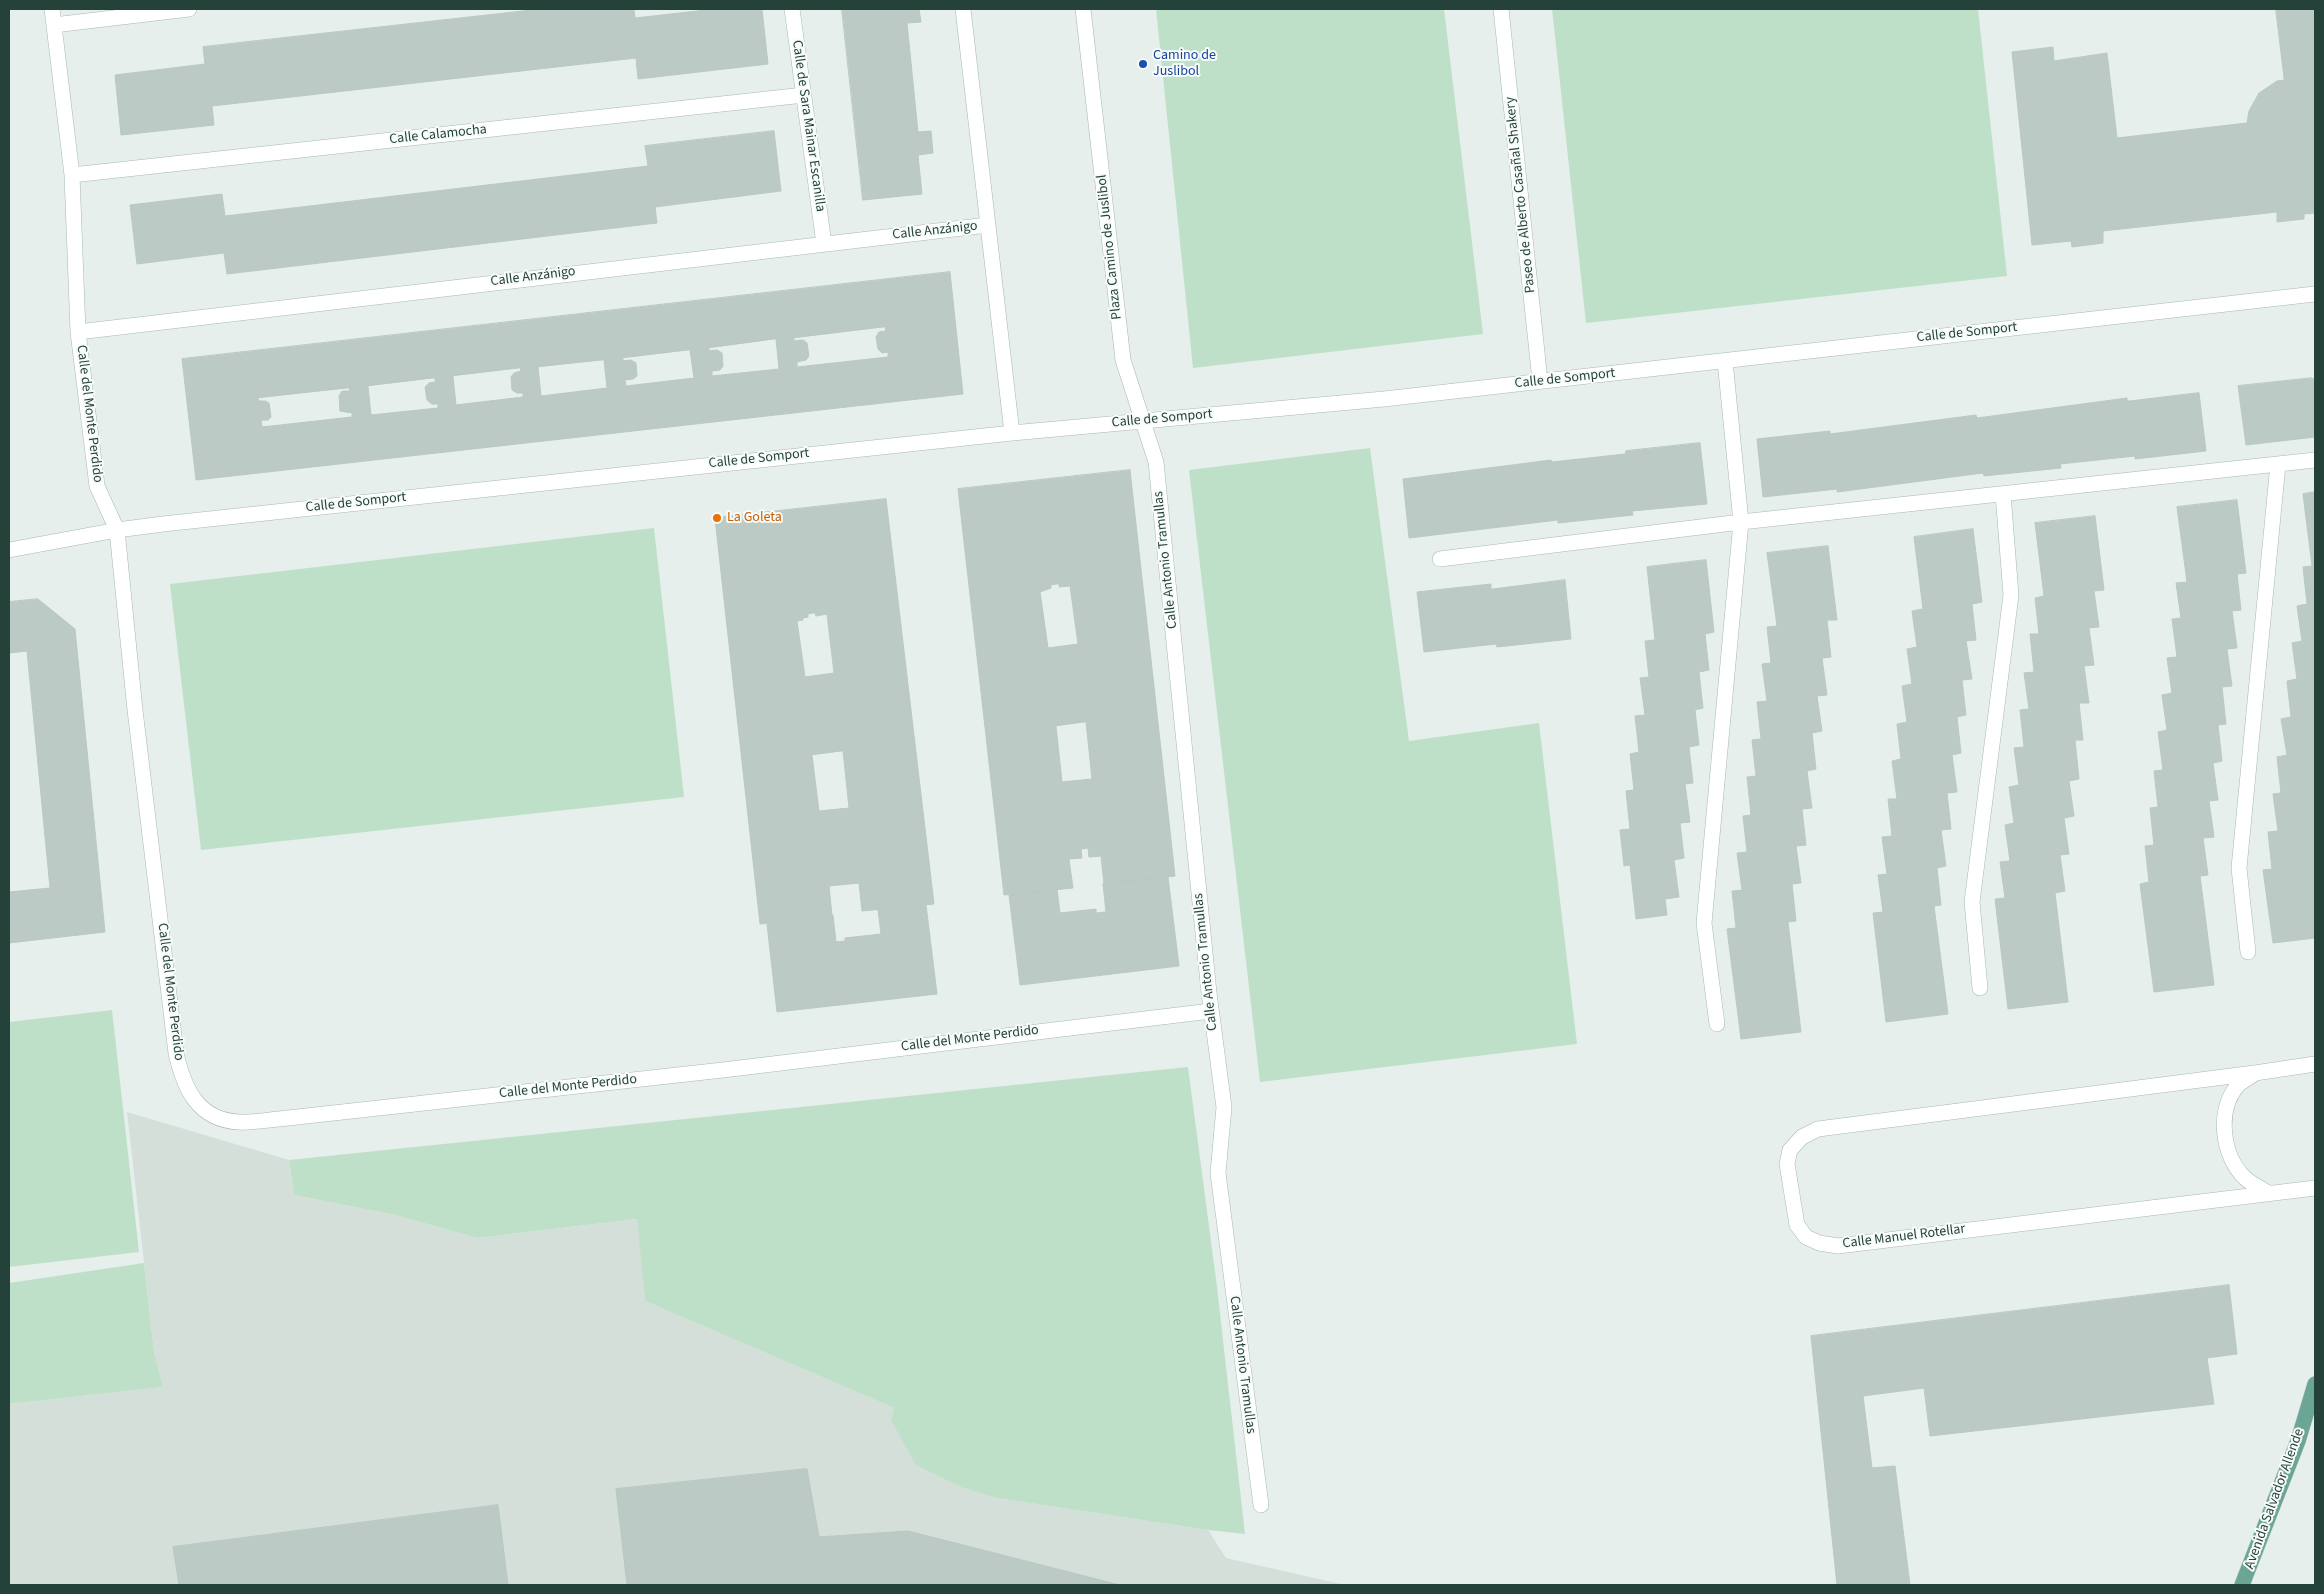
<!DOCTYPE html>
<meta charset="utf-8">
<style>
body{margin:0}
#map{position:relative;width:2324px;height:1594px;overflow:hidden;background:#e6efeb;font-family:"Source Sans 3",sans-serif}
canvas{display:block}
.frame{position:absolute;inset:0;border:10px solid #24423a;pointer-events:none}
</style>
<div id="map">
<canvas width="2324" height="1594"></canvas>
<div class="frame"></div>
</div>
<script>
const context = document.querySelector('canvas').getContext('2d');
context.lineJoin = 'round';
function paint(path, color) { context.fillStyle = color; context.fill(path, 'evenodd'); }
function trace(path, color, width, dash) { context.strokeStyle = color; context.lineWidth = width; context.lineCap = dash ? 'butt' : 'round'; context.setLineDash(dash || []); context.stroke(path); }
function drawText(font, color, halo, rows, align = 'center') {
  context.font = font + ' "Source Sans 3",sans-serif'; context.lineWidth = 4; context.setLineDash([]); context.textBaseline = 'middle'; context.strokeStyle = halo; context.fillStyle = color; for (const [text, x, y, turn = 0] of rows) {
    context.save(); context.translate(x, y); context.rotate((+turn || 0) * Math.PI / 180); context.textAlign = isNaN(turn) ? turn : align; if (halo) context.strokeText(text, 0, 0); context.fillText(text, 0, 0); context.restore();
  }
}
paint(new Path2D(`
 M 127,1112 L 289,1160 L 294,1195 L 395,1215 L 477,1238 L 638,1219 L 645,1301 L 894,1408 L 997,1498 L 1208,1530 L 1226,1558 L 1345,1585 L 9,1585 L 9,1404 L 163,1387 L 154,1351 Z`), '#d4dfda');
paint(new Path2D(`
 M 1156,9 L 1444,9 L 1483,334 L 1193,368 Z
 M 1552,9 L 1978,9 L 2007,276 L 1586,323 Z
 M 1370,448 L 1409,741 L 1539,723 L 1577,1044 L 1260,1082 L 1189,470 Z
 M 654,528 L 684,797 L 201,850 L 170,584 Z
 M 112,1010 L 139,1252 L 9,1267 L 9,1022 Z
 M 1188,1067 L 1217,1287 L 1245,1534 L 1208,1530 L 997,1498 L 961,1487 L 916,1465 L 891,1420 L 894,1408 L 645,1301 L 637,1219 L 477,1238 L 395,1215 L 294,1195 L 289,1160 Z
 M 144,1263 L 154,1351 L 163,1387 L 9,1404 L 9,1283 Z`), '#bfe0c8');
const building = new Path2D(`
 M 541,9 L 634,9 L 635,18 L 715,9 L 762,9 L 768,64 L 638,79 L 636,58 L 212,106 L 214,125 L 121,135 L 115,75 L 205,64 L 203,47 Z
 M 842,9 L 919,9 L 921,22 L 907,23 L 918,132 L 931,131 L 933,153 L 918,155 L 922,194 L 863,200 Z
 M 2276,9 L 2315,9 L 2315,213 L 2304,214 L 2304,219 L 2277,222 L 2277,212 L 2103,231 L 2103,243 L 2072,247 L 2071,241 L 2032,245 L 2012,52 L 2053,47 L 2054,61 L 2107,53 L 2117,138 L 2247,123 L 2249,111 L 2259,93 L 2277,81 L 2284,80 Z
 M 774,131 L 781,191 L 655,207 L 657,223 L 227,274 L 224,253 L 137,264 L 130,205 L 222,194 L 225,216 L 648,166 L 645,146 Z
 M 950,272 L 963,394 L 196,480 L 182,359 ZM 885,327 L 886,331 L 879,332 L 876,337 L 878,349 L 882,353 L 888,352 L 888,357 L 797,367 L 797,362 L 806,360 L 809,356 L 807,343 L 803,340 L 794,341 L 794,338 ZM 776,339 L 779,369 L 712,376 L 712,371 L 720,370 L 723,366 L 722,353 L 717,350 L 709,351 L 709,348 ZM 690,350 L 694,378 L 626,386 L 625,380 L 633,379 L 637,376 L 636,363 L 631,360 L 623,361 L 623,358 ZM 604,360 L 607,388 L 541,396 L 538,367 ZM 520,368 L 521,371 L 514,373 L 511,377 L 512,390 L 517,393 L 523,393 L 523,397 L 456,405 L 453,376 ZM 435,378 L 435,382 L 429,383 L 425,387 L 427,400 L 432,404 L 438,404 L 438,408 L 371,415 L 368,386 ZM 349,388 L 350,391 L 342,391 L 339,396 L 340,411 L 352,413 L 352,417 L 262,427 L 261,420 L 268,420 L 271,417 L 269,403 L 265,401 L 259,401 L 258,398 Z
 M 2312,378 L 2315,380 L 2315,437 L 2246,445 L 2238,386 Z
 M 2199,393 L 2206,451 L 2135,459 L 2135,456 L 2060,464 L 2061,468 L 1984,476 L 1983,473 L 1837,492 L 1837,489 L 1763,497 L 1757,439 L 1830,431 L 1830,434 L 1976,415 L 1977,418 L 2127,398 L 2127,401 Z
 M 1700,443 L 1707,504 L 1632,511 L 1633,515 L 1558,523 L 1558,520 L 1409,538 L 1403,479 L 1551,460 L 1552,462 L 1625,454 L 1626,451 Z
 M 1130,470 L 1175,876 L 1104,884 L 1101,856 L 1089,857 L 1088,848 L 1081,849 L 1082,858 L 1069,859 L 1073,888 L 1004,895 L 958,489 ZM 1059,584 L 1059,587 L 1070,586 L 1078,644 L 1048,648 L 1040,592 L 1051,588 L 1051,585 ZM 1086,722 L 1092,779 L 1062,782 L 1056,726 Z
 M 2315,492 L 2315,938 L 2273,943 L 2263,870 L 2272,869 L 2268,832 L 2278,831 L 2273,794 L 2281,793 L 2277,757 L 2287,755 L 2281,719 L 2291,717 L 2287,681 L 2297,679 L 2292,643 L 2302,641 L 2297,606 L 2307,604 L 2303,567 L 2312,566 L 2303,494 Z
 M 886,499 L 934,904 L 862,911 L 859,883 L 829,886 L 832,915 L 760,924 L 715,518 ZM 815,613 L 816,616 L 827,614 L 834,673 L 805,677 L 797,621 L 803,620 L 803,618 L 808,617 L 808,614 ZM 843,751 L 849,808 L 819,811 L 812,755 Z
 M 2237,500 L 2246,573 L 2237,574 L 2241,610 L 2232,611 L 2237,648 L 2227,649 L 2232,686 L 2222,687 L 2226,724 L 2218,725 L 2222,761 L 2213,763 L 2218,800 L 2209,801 L 2214,837 L 2203,838 L 2208,875 L 2200,876 L 2214,985 L 2154,992 L 2140,884 L 2149,882 L 2145,846 L 2154,845 L 2150,808 L 2158,807 L 2154,771 L 2163,770 L 2158,732 L 2167,730 L 2162,695 L 2172,693 L 2167,658 L 2177,657 L 2172,619 L 2181,618 L 2176,583 L 2187,582 L 2177,507 Z
 M 2095,516 L 2104,590 L 2094,591 L 2099,627 L 2089,628 L 2094,665 L 2084,666 L 2089,703 L 2079,703 L 2083,740 L 2075,740 L 2079,779 L 2069,781 L 2074,816 L 2064,818 L 2069,854 L 2060,855 L 2065,891 L 2055,893 L 2068,1002 L 2008,1009 L 1995,899 L 2005,898 L 2000,862 L 2010,861 L 2005,825 L 2014,823 L 2009,787 L 2019,785 L 2014,748 L 2024,747 L 2020,710 L 2029,709 L 2024,673 L 2034,672 L 2030,634 L 2039,634 L 2035,598 L 2044,596 L 2035,523 Z
 M 1973,529 L 1982,602 L 1972,604 L 1976,640 L 1966,641 L 1972,679 L 1962,680 L 1966,715 L 1957,717 L 1961,753 L 1952,755 L 1957,792 L 1947,793 L 1951,829 L 1941,830 L 1946,866 L 1937,868 L 1941,905 L 1934,906 L 1948,1014 L 1886,1022 L 1873,913 L 1883,912 L 1878,875 L 1887,874 L 1882,837 L 1892,836 L 1888,799 L 1897,799 L 1892,761 L 1901,759 L 1897,724 L 1907,722 L 1902,686 L 1912,684 L 1907,649 L 1917,647 L 1912,611 L 1923,609 L 1914,537 Z
 M 1828,546 L 1837,620 L 1827,620 L 1831,657 L 1822,658 L 1827,695 L 1817,696 L 1822,731 L 1812,733 L 1816,769 L 1807,771 L 1812,808 L 1802,809 L 1806,845 L 1796,846 L 1801,883 L 1792,884 L 1796,921 L 1788,922 L 1801,1032 L 1741,1039 L 1727,929 L 1736,928 L 1732,891 L 1742,890 L 1737,853 L 1747,852 L 1743,816 L 1751,815 L 1747,777 L 1756,776 L 1752,740 L 1761,739 L 1757,702 L 1767,701 L 1762,664 L 1771,663 L 1767,627 L 1777,626 L 1767,553 Z
 M 1706,560 L 1714,632 L 1705,634 L 1709,670 L 1699,672 L 1703,708 L 1695,710 L 1699,745 L 1689,747 L 1693,783 L 1685,784 L 1690,822 L 1680,823 L 1684,858 L 1674,860 L 1679,897 L 1665,899 L 1667,915 L 1636,919 L 1630,865 L 1624,866 L 1620,830 L 1630,829 L 1626,791 L 1634,790 L 1630,754 L 1639,752 L 1635,716 L 1645,715 L 1640,678 L 1649,677 L 1645,641 L 1655,640 L 1647,567 Z
 M 1565,580 L 1571,639 L 1497,647 L 1496,644 L 1424,652 L 1417,592 L 1491,584 L 1491,589 Z
 M 38,599 L 75,629 L 105,932 L 9,943 L 9,892 L 50,888 L 27,651 L 9,653 L 9,602 Z
 M 1168,877 L 1179,966 L 1020,985 L 1009,895 L 1057,889 L 1060,913 L 1096,909 L 1096,913 L 1106,912 L 1103,884 Z
 M 926,905 L 937,994 L 777,1012 L 767,924 L 833,915 L 836,942 L 845,941 L 845,938 L 881,934 L 878,910 Z
 M 2229,1285 L 2237,1354 L 2207,1358 L 2214,1404 L 1930,1436 L 1924,1388 L 1863,1396 L 1872,1468 L 1895,1466 L 1910,1585 L 1837,1585 L 1811,1336 Z
 M 807,1469 L 819,1537 L 908,1531 L 1120,1585 L 627,1585 L 616,1489 Z
 M 498,1505 L 508,1585 L 179,1585 L 173,1547 Z`);
paint(building, '#bbcac4');
trace(building, '#b8c9c2', 1);
const minor = new Path2D(`
 M 52,9 L 72,175 L 78,332 L 97,486 L 117,530 L 135,710 L 176,1053 C 184,1089 198,1120 239,1122 C 252,1123 266,1120 279,1119 L 723,1070 L 1211,1011
 M 792,9 L 824,244
 M 963,9 L 1012,433
 M 1083,9 L 1123,360 L 1156,462 L 1209,993 L 1224,1107 L 1218,1173 L 1261,1505
 M 1501,9 L 1540,381
 M 54,25 L 189,9
 M 72,175 L 804,95
 M 78,332 L 988,225
 M 9,550 L 117,530 L 163,524 L 1012,433 L 1384,399 L 2315,294
 M 1440,559 L 1741,522 L 2315,460
 M 2248,952 L 2239,868 L 2278,464
 M 1980,988 L 1972,902 L 2011,595 L 2003,494
 M 1717,1024 L 1704,923 L 1741,522 L 1725,361
 M 2315,1064 L 2255,1073 L 1818,1129 L 1802,1137 L 1790,1150 L 1787,1164 L 1797,1225 L 1806,1237 L 1819,1243 L 1838,1246 L 2315,1188
 M 2254,1074 C 2249,1078 2242,1081 2238,1085 C 2216,1110 2222,1156 2245,1178 C 2251,1184 2261,1188 2268,1193`);
const major = new Path2D(`
 M 2242,1585 L 2298,1441 L 2315,1384`);
trace(minor, '#a8b8b2', 16);
trace(major, '#c2cac8', 16);
trace(minor, '#fff', 15);
trace(major, '#6aa596', 15);
for (const [x, y, r, color] of [
 [1143,64,5,"#1a4fb4"],
 [717,518,5,"#e8710a"]
]) { const dot = new Path2D(); dot.arc(x, y, r, 0, 2 * Math.PI); context.fillStyle = color; context.fill(dot); trace(dot, '#f7fbf9', 2); }
drawText('14px', '#164399', '#f7fbf9', [
 ["Camino de",1153,56],
 ["Juslibol",1153,72]
], 'left');
drawText('14px', '#24423a', '#f7fbf9', [
 ["Calle de Sara Mainar Escanilla",808,126,82],
 ["Calle Calamocha",438,135,-6],
 ["Paseo de Alberto Casañal Shakery",1521,195,-96],
 ["Calle Anzánigo",935,231,-6],
 ["Plaza Camino de Juslibol",1110,247,-96],
 ["Calle Anzánigo",533,277,-7],
 ["Calle de Somport",1967,333,-6],
 ["Calle de Somport",1565,379,-6],
 ["Calle del Monte Perdido",89,414,83],
 ["Calle de Somport",1162,419,-5],
 ["Calle de Somport",759,459,-6],
 ["Calle de Somport",356,503,-6],
 ["Calle Antonio Tramullas",1166,560,-96],
 ["Calle Antonio Tramullas",1206,962,-96],
 ["Calle del Monte Perdido",170,992,83],
 ["Calle del Monte Perdido",970,1039,-7],
 ["Calle del Monte Perdido",568,1087,-6],
 ["Calle Manuel Rotellar",1904,1237,-7],
 ["Calle Antonio Tramullas",1242,1365,83],
 ["Avenida Salvador Allende",2275,1499,-70]
]);
drawText('14px', '#c56008', '#f7fbf9', [
 ["La Goleta",727,518]
], 'left');
</script>
